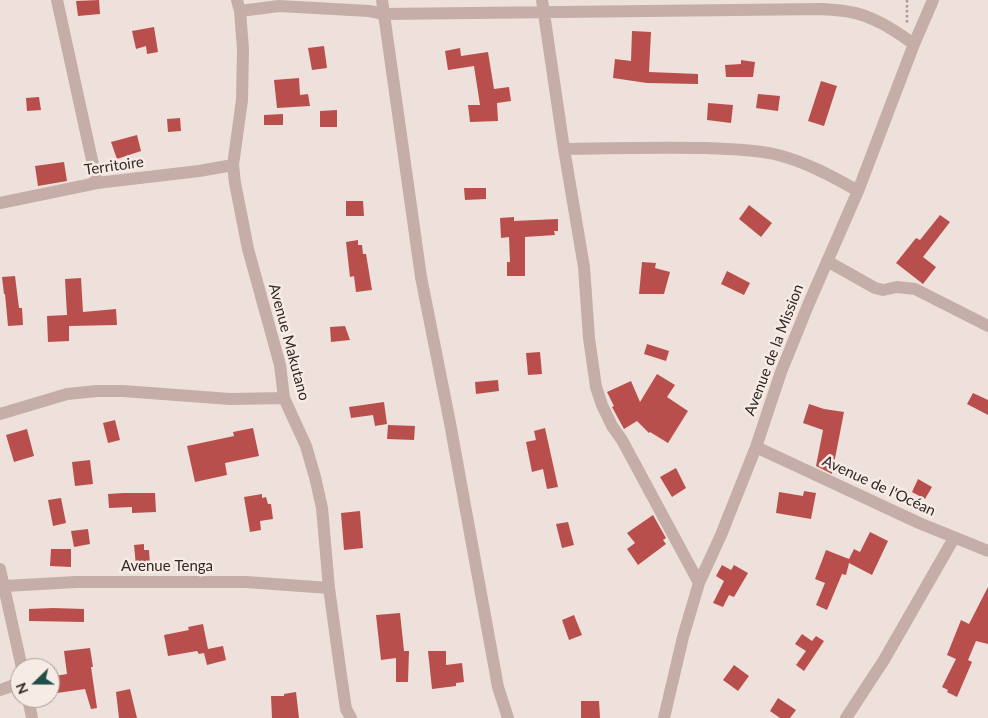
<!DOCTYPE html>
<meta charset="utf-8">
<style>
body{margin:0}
#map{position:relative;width:988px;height:718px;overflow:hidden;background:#eee0da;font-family:Lato,sans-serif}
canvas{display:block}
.north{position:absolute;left:10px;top:658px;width:50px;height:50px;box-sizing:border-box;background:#f6ebe5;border:1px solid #a89d99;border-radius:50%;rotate:248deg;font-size:14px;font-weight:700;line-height:20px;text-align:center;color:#322827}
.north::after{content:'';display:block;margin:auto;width:18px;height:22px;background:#214f48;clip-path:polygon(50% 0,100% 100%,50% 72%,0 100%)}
</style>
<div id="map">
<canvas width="988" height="718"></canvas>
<div class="north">N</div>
</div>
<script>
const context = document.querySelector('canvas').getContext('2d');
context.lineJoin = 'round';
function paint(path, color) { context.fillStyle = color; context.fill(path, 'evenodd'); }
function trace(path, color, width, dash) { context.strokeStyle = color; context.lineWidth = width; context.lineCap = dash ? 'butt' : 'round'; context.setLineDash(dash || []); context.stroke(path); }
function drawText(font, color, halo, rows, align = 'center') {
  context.font = font + ' Lato,sans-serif'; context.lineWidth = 5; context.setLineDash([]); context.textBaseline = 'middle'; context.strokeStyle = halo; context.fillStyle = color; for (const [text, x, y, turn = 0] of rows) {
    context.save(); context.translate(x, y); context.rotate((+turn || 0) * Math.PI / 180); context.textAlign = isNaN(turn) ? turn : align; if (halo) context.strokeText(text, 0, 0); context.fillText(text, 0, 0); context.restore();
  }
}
paint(new Path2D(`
 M 99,0 L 100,14 L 78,16 L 76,1 Z
 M 154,27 L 158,52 L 147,54 L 146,46 L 136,49 L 132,31 Z
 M 632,31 L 651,32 L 649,72 L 698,74 L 698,84 L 647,83 L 613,78 L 615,59 L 631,61 Z
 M 324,46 L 327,68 L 312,70 L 308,48 Z
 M 460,48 L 461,56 L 488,52 L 494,89 L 509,87 L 511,101 L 497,103 L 498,121 L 470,122 L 468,105 L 480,105 L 474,66 L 448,70 L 445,51 Z
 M 741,60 L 755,62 L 753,77 L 726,77 L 725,65 L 741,64 Z
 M 299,78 L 300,95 L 308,94 L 310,106 L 277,108 L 274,80 Z
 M 821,81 L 837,86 L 824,126 L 808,121 Z
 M 758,94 L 780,96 L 778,111 L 756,108 Z
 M 39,97 L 41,110 L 27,111 L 26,98 Z
 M 708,103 L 733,105 L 731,123 L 707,120 Z
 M 337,110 L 337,127 L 320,127 L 320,111 Z
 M 283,114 L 283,125 L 264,125 L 264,115 Z
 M 180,118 L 181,131 L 168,132 L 167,119 Z
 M 137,135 L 141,151 L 117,159 L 111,142 Z
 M 64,162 L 67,181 L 38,186 L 35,166 Z
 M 464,188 L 486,188 L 486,199 L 465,200 Z
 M 346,201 L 363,201 L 364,216 L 346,216 Z
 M 749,205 L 772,223 L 761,237 L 739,219 Z
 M 940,215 L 950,222 L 923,257 L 936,267 L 923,284 L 896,263 L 916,238 L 920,240 Z
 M 514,217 L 514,221 L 558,219 L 558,231 L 554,231 L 555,235 L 525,237 L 525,276 L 507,276 L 507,262 L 510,262 L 509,237 L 501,238 L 500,218 Z
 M 358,240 L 358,245 L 362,245 L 363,254 L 366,254 L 372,290 L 356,292 L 354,276 L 350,277 L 346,242 Z
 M 642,262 L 656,263 L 655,268 L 670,272 L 664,294 L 639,294 Z
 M 727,271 L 750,283 L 744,295 L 721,284 Z
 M 15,276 L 19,308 L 22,308 L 23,325 L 8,326 L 5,294 L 4,294 L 2,277 Z
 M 81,278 L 83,312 L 116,309 L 117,325 L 69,326 L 69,341 L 48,342 L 47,316 L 67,315 L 65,279 Z
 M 345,326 L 350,340 L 331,342 L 330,327 Z
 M 647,344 L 669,351 L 666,361 L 644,354 Z
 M 540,352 L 542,374 L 528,375 L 526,353 Z
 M 657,374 L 675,385 L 667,397 L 688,411 L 668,443 L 650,432 L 649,433 L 637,421 L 624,429 L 612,407 L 614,406 L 607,392 L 631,381 L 640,402 Z
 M 498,380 L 499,391 L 476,394 L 475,382 Z
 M 973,393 L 988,400 L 988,415 L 967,404 Z
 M 384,402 L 387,424 L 375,426 L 373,415 L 351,418 L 349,407 Z
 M 809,404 L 824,409 L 844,412 L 832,474 L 816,466 L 823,430 L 803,423 Z
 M 115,420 L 120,440 L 108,443 L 103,423 Z
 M 388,425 L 415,426 L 414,440 L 387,439 Z
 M 253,428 L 259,456 L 225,463 L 227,475 L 195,482 L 187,446 L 234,436 L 233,432 Z
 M 545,428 L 558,487 L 547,489 L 543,469 L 532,472 L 526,442 L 536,440 L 534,431 Z
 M 27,429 L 34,456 L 14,462 L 6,435 Z
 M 90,460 L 93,484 L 75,486 L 72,462 Z
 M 676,468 L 686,488 L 672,497 L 660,477 Z
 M 918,479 L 932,487 L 925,499 L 912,492 Z
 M 804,491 L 816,493 L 811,519 L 776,513 L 779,492 L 803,496 Z
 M 124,493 L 155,493 L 156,512 L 132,513 L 132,507 L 109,508 L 108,494 Z
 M 262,494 L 262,498 L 266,497 L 268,504 L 271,504 L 273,519 L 260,521 L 261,530 L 250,532 L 244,497 Z
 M 61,498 L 66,523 L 53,526 L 48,500 Z
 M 360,511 L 363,548 L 344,550 L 341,513 Z
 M 653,515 L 666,538 L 663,540 L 666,544 L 638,565 L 627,549 L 635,543 L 627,533 Z
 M 568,522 L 574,545 L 562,548 L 556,524 Z
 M 88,529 L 90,544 L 74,547 L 71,531 Z
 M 870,532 L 888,541 L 872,575 L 849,563 L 846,575 L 842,574 L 827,610 L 816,605 L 825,583 L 815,579 L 826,550 L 849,559 L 854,549 L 860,552 Z
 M 144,544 L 144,550 L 149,550 L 150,565 L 136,566 L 134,545 Z
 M 51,549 L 71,549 L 71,567 L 50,566 Z
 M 722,565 L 731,570 L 734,565 L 748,573 L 734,597 L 729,595 L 723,607 L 713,603 L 724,581 L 716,576 Z
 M 988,587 L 988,644 L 976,641 L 968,660 L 972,662 L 957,697 L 947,692 L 948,690 L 942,687 L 956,659 L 947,655 L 961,620 L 969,624 Z
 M 53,608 L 84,609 L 84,622 L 29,621 L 29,609 Z
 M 400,613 L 404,651 L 409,651 L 408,682 L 396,682 L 396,658 L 381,660 L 376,615 Z
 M 574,615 L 582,635 L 569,640 L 562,620 Z
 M 203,624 L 208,649 L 223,646 L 226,660 L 207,665 L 204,653 L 199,654 L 197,651 L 168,656 L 164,635 L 189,630 L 188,627 Z
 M 802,634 L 812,641 L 816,636 L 824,641 L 804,671 L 796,665 L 806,651 L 795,644 Z
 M 90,648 L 93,667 L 91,667 L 97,708 L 91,709 L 85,689 L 57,693 L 55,676 L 67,674 L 64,651 Z
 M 428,651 L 446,651 L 446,665 L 462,663 L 464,682 L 456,683 L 456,686 L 432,689 Z
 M 734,665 L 749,676 L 738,691 L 723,680 Z
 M 130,689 L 137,718 L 119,718 L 116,692 Z
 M 296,692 L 299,718 L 272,718 L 271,696 L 284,696 L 284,694 Z
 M 778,698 L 796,710 L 790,718 L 780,718 L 770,711 Z
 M 581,701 L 599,701 L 600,718 L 581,718 Z`), '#b94f4d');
trace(new Path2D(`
 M 907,0 L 907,23`), '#b09891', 2.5, [2.5, 2.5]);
trace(new Path2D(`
 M 57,0 L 97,183
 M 237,0 L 240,11 L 243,49 L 242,100 L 233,165 L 235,183 L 248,249 L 280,365 L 284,398 L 306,446 L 315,477 L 322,508 L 329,588 L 340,668 L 346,709 L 351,718
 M 382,0 L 421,277 L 450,423 L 498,687 L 508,718
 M 542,0 L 564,149 L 584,267 L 589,338 L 596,387 L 602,405 L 612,426 L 622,440 L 699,583
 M 240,11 L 279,6 L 369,11 L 384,14 L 822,9 C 831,10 841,10 850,12 C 874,16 895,31 914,44
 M 564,149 C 611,148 659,147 706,148 C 729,149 752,149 774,154 C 804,161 832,176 858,191
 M 0,203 L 97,183 L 199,171 L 233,165
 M 827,261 L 875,288 L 883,290 L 897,287 L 915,289 L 988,326
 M 0,414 L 67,394 L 97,391 L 123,391 L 230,399 L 284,398
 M 756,447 L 919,523 L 988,551
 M 0,569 L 22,668
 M 5,586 L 76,582 L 246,582 L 329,588
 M 0,690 L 20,683
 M 28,698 L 32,718
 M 664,718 L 683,637 L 699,583 L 721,535 L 756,447 L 781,372 L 809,303 L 858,191 L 914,44 L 933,0
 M 846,718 L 884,660 L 954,538`), '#c5aea7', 12);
drawText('15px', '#322827', '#f6ebe5', [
 ["Territoire",114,166,-8],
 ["Avenue Makutano",289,342,75],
 ["Avenue de la Mission",774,350,-69],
 ["Avenue de l'Océan",879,486,25],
 ["Avenue Tenga",167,566]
]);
</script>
